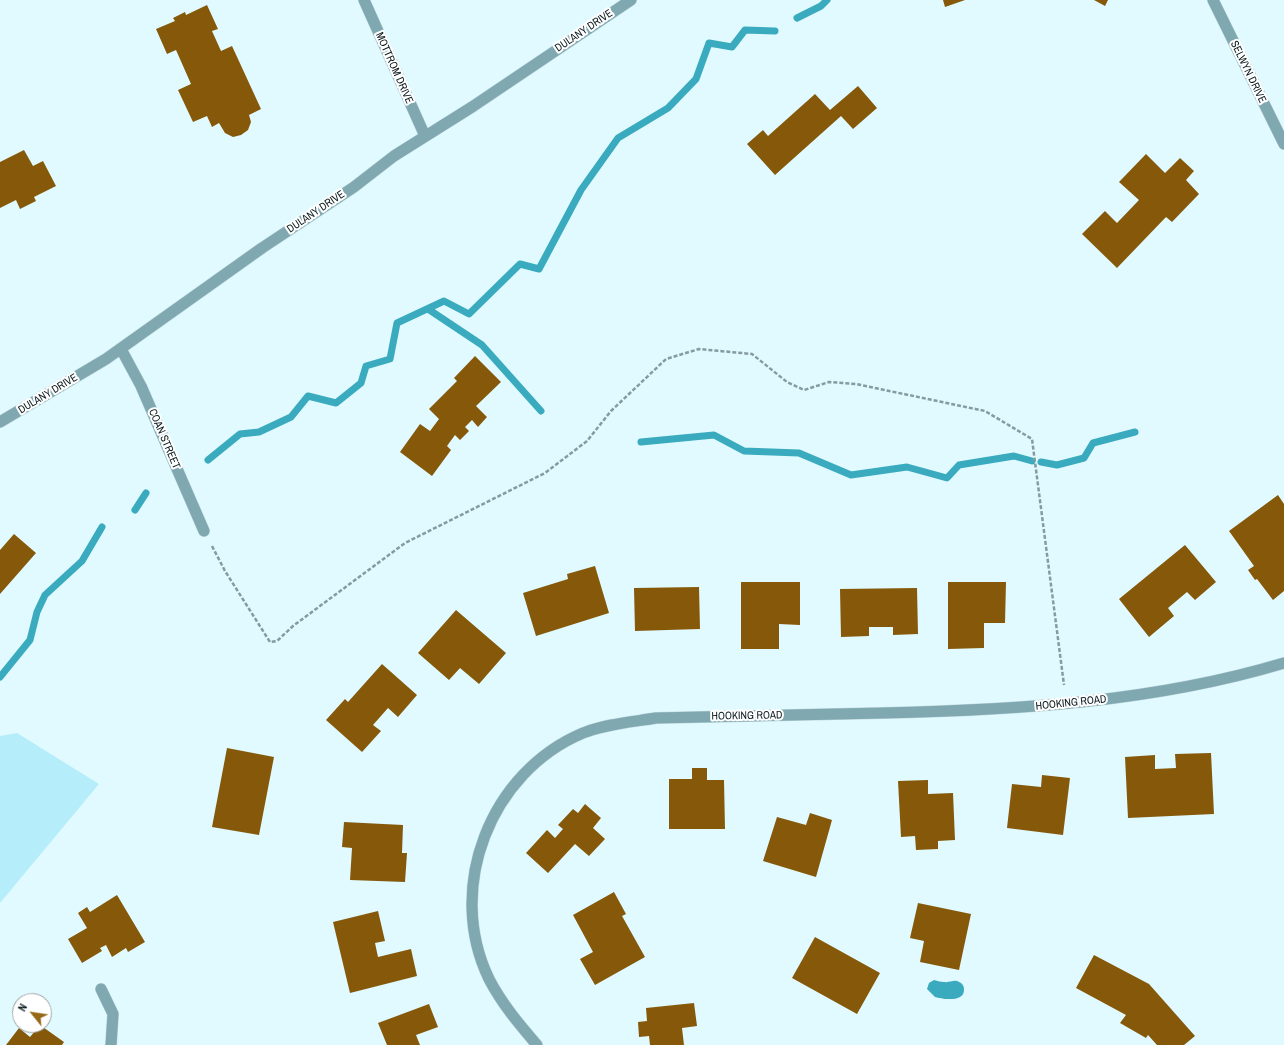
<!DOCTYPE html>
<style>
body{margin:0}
#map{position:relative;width:1284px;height:1045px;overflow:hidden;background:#e0faff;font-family:"Archivo Narrow",sans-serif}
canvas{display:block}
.north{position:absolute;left:12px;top:993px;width:40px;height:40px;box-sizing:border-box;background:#fff;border:1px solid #9da3a5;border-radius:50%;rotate:300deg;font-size:11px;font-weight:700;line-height:16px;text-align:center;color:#0a1a1d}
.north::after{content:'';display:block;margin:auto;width:14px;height:18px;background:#966716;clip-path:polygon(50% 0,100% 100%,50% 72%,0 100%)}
</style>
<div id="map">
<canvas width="1284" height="1045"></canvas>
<div class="north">N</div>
</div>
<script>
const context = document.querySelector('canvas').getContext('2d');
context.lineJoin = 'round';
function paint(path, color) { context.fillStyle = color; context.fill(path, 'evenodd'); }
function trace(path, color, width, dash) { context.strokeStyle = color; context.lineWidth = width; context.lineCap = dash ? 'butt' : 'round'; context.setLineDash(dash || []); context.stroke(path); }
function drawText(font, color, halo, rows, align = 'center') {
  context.font = font + ' "Archivo Narrow",sans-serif'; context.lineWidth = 4; context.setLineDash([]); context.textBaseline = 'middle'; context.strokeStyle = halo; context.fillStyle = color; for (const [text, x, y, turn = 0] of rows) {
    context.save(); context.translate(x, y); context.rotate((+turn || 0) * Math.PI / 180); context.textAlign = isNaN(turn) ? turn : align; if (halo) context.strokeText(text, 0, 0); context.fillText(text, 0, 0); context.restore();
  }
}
paint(new Path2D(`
 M 17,733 L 99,784 L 0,903 L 0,736 Z`), '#b5eefa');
paint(new Path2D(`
 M 934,980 C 938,981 941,982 944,982 C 950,983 954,979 959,982 C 962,983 964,986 964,989 C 965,1003 942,999 935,997 L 927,989 L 929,983 Z`), '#3aabbe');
trace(new Path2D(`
 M 797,18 L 821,6 L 827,0
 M 428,309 L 482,345 L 541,411
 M 641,442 L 714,435 L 744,451 L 799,453 L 851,475 L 907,467 L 947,478 L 959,465 L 1014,456 L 1032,461
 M 208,460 L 240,434 L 259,432 L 291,417 L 308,396 L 336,403 L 361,383 L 366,366 L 390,359 L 397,323 L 444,301 L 469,314 L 520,264 L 539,269 L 581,190 L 618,138 L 668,108 L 696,79 L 709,43 L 732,47 L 745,30 L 775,31
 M 1041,462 L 1057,465 L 1084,458 L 1093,443 L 1135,432
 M 135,510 L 146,493
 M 0,677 L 30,640 L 37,612 L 45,595 L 82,561 L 102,527`), '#3aabbe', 7);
paint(new Path2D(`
 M 943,0 L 965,0 L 945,7 Z
 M 1094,0 L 1108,0 L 1105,6 Z
 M 207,5 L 218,29 L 212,31 L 221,51 L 232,46 L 261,109 L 249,115 L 251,122 L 248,130 L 241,135 L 233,137 L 225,133 L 219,123 L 212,127 L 207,116 L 193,122 L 178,90 L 191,84 L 176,50 L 167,54 L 156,29 L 175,21 L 173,18 L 185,12 L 186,15 Z
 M 858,86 L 877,108 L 853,129 L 841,116 L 775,175 L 747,144 L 763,130 L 768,136 L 815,94 L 830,110 Z
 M 24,150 L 33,166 L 43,161 L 56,186 L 34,197 L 36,201 L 20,209 L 16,200 L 0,208 L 0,162 Z
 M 1146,154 L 1165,173 L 1180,158 L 1194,171 L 1186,180 L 1199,194 L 1172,222 L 1166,217 L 1117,268 L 1082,234 L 1105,211 L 1117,223 L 1139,200 L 1119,182 Z
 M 475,356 L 501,382 L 476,406 L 487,417 L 478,427 L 472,420 L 465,427 L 469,431 L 460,440 L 455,435 L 447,446 L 451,450 L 432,476 L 400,452 L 420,424 L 430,431 L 439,419 L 429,409 L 457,381 L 454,378 Z
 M 1278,495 L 1284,504 L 1284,591 L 1273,600 L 1257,579 L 1255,580 L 1248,570 L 1254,566 L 1229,531 Z
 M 14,534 L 36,553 L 0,594 L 0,550 Z
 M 1185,545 L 1216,582 L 1195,600 L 1187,592 L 1168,608 L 1174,616 L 1149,637 L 1119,599 Z
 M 595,566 L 609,613 L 536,636 L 523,593 L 568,579 L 567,574 Z
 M 741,582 L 800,582 L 800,625 L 779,624 L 779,649 L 741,649 Z
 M 948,582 L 1006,582 L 1005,623 L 984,623 L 984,648 L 948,649 Z
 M 699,587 L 700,629 L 635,631 L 634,588 Z
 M 917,588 L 918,634 L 893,635 L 893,627 L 869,627 L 869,636 L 841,637 L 840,589 Z
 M 456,610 L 506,653 L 479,684 L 460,668 L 449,680 L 418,653 Z
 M 382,664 L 417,695 L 398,717 L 388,708 L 373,725 L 381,731 L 362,752 L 326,720 L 345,699 L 348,702 Z
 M 227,748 L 274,757 L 259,835 L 212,827 Z
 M 1211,753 L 1214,814 L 1128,818 L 1125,757 L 1155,755 L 1155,769 L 1176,768 L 1175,754 Z
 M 692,768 L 707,768 L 707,780 L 724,780 L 725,829 L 669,829 L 669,779 L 692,779 Z
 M 1042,775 L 1070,778 L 1063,835 L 1007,828 L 1012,784 L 1041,787 Z
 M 928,780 L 928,794 L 953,793 L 955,840 L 938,841 L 938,849 L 916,850 L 915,836 L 901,837 L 898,781 Z
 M 585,804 L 601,818 L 593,828 L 605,839 L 589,856 L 575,844 L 548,873 L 526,853 L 547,830 L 555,838 L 563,829 L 558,825 L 573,809 L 578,813 Z
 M 810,813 L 832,820 L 816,877 L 763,861 L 777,817 L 806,825 Z
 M 344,822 L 403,825 L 402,853 L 407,853 L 405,882 L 350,880 L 352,848 L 342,847 Z
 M 614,892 L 626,914 L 622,916 L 645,957 L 595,985 L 580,959 L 593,952 L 573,915 Z
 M 117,895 L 145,942 L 128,952 L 126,948 L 112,957 L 106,945 L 100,948 L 102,951 L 82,963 L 68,939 L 87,928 L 78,913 L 87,907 L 90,912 Z
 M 918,903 L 971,914 L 959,970 L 920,962 L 924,941 L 910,938 Z
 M 378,911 L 385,941 L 375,943 L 378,957 L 411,949 L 417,976 L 350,993 L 333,922 Z
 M 815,937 L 880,973 L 857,1014 L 792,978 Z
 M 1094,955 L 1149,984 L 1195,1036 L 1184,1045 L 1157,1045 L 1148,1035 L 1146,1038 L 1120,1023 L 1126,1015 L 1076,988 Z
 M 694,1003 L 697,1026 L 682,1028 L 684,1045 L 650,1045 L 649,1036 L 639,1037 L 638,1022 L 647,1021 L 646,1008 Z
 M 429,1004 L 438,1027 L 416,1035 L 420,1045 L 387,1045 L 378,1023 Z
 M 40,1025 L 64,1042 L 62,1045 L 6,1045 L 19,1028 L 30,1037 Z`), '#855909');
const service = new Path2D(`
 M 101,989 L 113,1014 L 111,1045`);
const minor = new Path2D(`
 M 364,0 L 425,136
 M 1213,0 L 1284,144
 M 121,349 L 141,386 L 204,531
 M 0,422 L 106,359 L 262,248 L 354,187 L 394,156 L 472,107 L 631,0
 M 537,1045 C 519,1024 502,1004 489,979 C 445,888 490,772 583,733 C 606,724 632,722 656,718 C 732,717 807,715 882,713 C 1017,710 1154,702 1284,663`);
trace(service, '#bed6db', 12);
trace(minor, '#bed6db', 12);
trace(new Path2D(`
 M 212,546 L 225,571 L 270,642 L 277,641 L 293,626 L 405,543 L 545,473 L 587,441 L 611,411 L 666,359 L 699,349 L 752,354 L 787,382 L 804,390 L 829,382 L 856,384 L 985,411 L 1032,439 L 1064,685`), '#859b9f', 2.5, [4, 2]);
trace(service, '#7fa8b0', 11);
trace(minor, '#7fa8b0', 11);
drawText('11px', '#0a1a1d', '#fff', [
 ["DULANY DRIVE",584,31,-34],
 ["MOTTROM DRIVE",394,68,66],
 ["SELWYN DRIVE",1248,72,64],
 ["DULANY DRIVE",316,212,-34],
 ["DULANY DRIVE",48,394,-31],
 ["COAN STREET",164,439,67],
 ["HOOKING ROAD",1071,703,-6],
 ["HOOKING ROAD",747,716,-1]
]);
</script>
